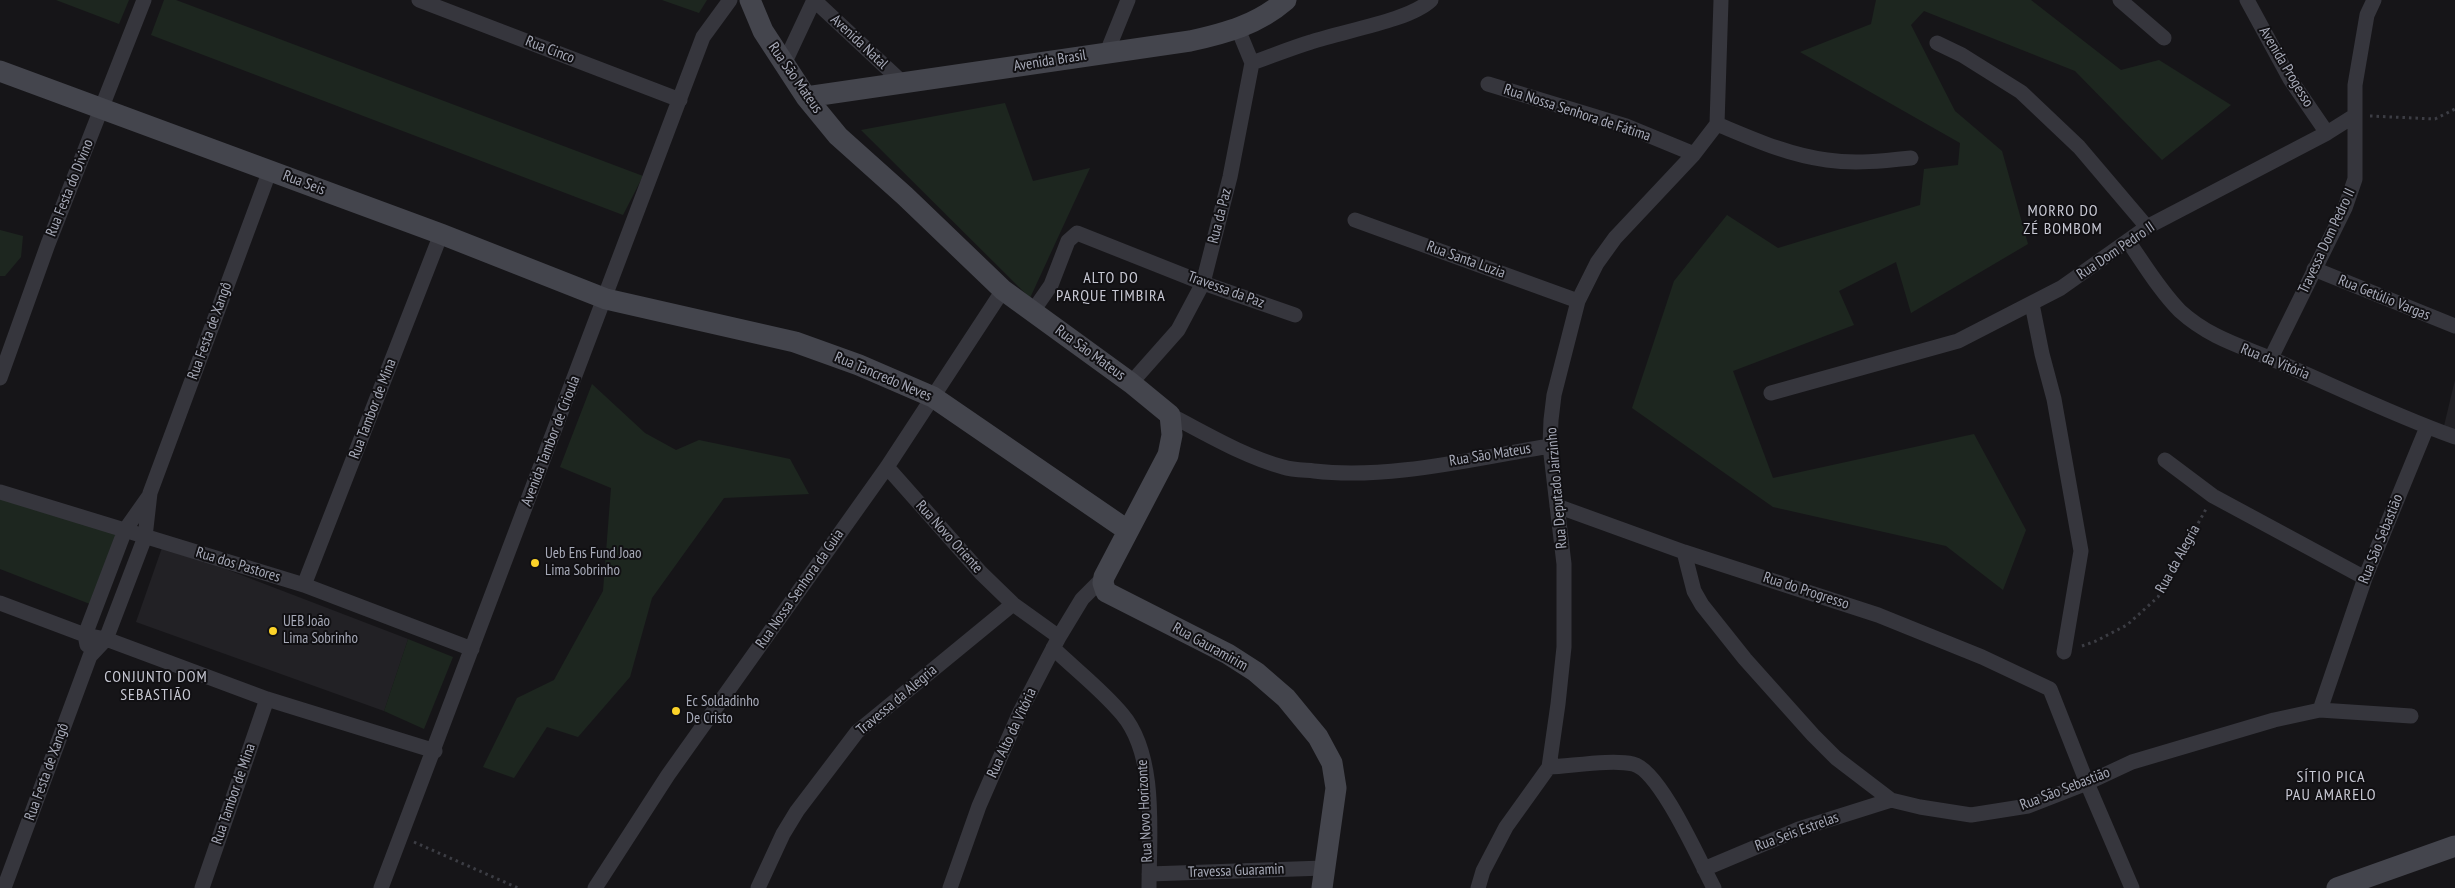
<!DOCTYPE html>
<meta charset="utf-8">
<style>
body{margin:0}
canvas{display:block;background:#161518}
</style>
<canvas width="2455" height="888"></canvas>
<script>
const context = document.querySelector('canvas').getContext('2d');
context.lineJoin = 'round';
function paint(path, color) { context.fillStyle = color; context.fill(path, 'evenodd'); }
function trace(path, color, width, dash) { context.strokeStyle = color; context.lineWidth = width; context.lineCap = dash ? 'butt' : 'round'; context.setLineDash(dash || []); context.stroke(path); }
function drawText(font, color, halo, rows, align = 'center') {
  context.font = font + ' "PT Sans Narrow",sans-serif'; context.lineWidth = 4; context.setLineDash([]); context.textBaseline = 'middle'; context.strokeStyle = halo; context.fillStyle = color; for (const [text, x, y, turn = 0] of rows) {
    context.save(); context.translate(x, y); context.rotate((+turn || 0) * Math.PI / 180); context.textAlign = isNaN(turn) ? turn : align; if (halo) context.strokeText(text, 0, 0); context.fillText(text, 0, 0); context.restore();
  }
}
paint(new Path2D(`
 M 2455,380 L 2455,430 L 2444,426 Z
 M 163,545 L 408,639 L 384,711 L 136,622 Z`), '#222125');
paint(new Path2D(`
 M 56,0 L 129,0 L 119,24 Z
 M 164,0 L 176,0 L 643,176 L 623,215 L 151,35 Z
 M 662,0 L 707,0 L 699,13 Z
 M 1876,0 L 2031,0 L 2121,70 L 2159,60 L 2231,105 L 2162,160 L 2075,71 L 1924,11 L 1911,25 L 1955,111 L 2002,151 L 2028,244 L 1911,313 L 1896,262 L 1839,291 L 1854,325 L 1733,371 L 1773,478 L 1974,434 L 2026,530 L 2003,590 L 1946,546 L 1773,507 L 1632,408 L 1674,281 L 1727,215 L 1778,248 L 1920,205 L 1924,169 L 1958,165 L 1960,143 L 1800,52 L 1871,24 Z
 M 1005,103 L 1033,181 L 1090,168 L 1030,298 L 861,130 Z
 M 0,230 L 23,236 L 21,257 L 5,276 L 0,276 Z
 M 592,384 L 645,433 L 676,450 L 699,440 L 790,459 L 809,494 L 724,498 L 652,598 L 630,677 L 578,737 L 547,727 L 514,778 L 483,767 L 517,698 L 554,680 L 603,591 L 611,488 L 560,467 Z
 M 0,490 L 121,534 L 90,604 L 0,569 Z
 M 408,639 L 453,657 L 424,729 L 384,711 Z`), '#1d261f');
trace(new Path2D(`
 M 2370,116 L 2435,119 L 2455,109
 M 2082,646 L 2096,641 L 2127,625 L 2158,597 L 2206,509
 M 414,842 L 518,888`), '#3c3d44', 3, [2.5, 4]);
trace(new Path2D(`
 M 419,0 L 680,100
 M 814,0 L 904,84
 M 2120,0 L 2164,38
 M 2247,0 L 2290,79 L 2327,133
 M 1937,43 L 1962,55 L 2021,92 L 2079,147 L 2147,227
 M 1107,52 L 1128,0
 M 1252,63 C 1272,56 1291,48 1311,42 C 1342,31 1409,21 1431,0
 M 784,64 L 814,0
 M 1488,84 L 1626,126 L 1694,154
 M 1717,124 C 1753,139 1788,155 1827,160 C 1855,164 1883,161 1911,158
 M 1355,220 L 1578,301
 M 2128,241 C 2144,264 2160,291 2180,311 C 2213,341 2249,348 2288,366 C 2343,390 2398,417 2455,437
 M 2314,269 L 2455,326
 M 2032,304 L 2042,354 L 2054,399 L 2081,551 L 2064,652
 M 1033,311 L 1051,285 L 1068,241 L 1077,233 L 1203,283 L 1295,315
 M 2271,358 L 2345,208 L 2355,179 L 2355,85 L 2367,15 L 2374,0
 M 0,378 L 48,244 L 144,0
 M 1131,383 L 1178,330 L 1203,283 L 1230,177 L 1252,63 L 1238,29
 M 1771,393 L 1958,341 L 2061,288 L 2147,227 L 2327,133 L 2354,116
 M 1170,415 C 1207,434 1243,456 1283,467 C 1293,470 1304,470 1314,471 C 1389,480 1475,458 1550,446
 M 2165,460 L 2213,496 L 2365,578
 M 887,467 L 981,573 L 1013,604 L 1059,637
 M 0,492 L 304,585 L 472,649
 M 1557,506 L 1684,552 L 1878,615 L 1982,657 L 2050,689 L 2087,783 L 2132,888
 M 1684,552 L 1694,591 L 1702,605 L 1745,659 L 1813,735 L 1836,758 L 1891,800 L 1920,807 L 1971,815 L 2028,806 L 2087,783 L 2132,762 L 2274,720 L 2320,710 L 2411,716
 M 304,585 L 441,234
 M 0,603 L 85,635 L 106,639 L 267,699 L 435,751
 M 87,645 L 85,635 L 125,530 L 149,496
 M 1053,648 C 1076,670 1102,690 1122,714 C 1158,756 1149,837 1149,888
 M 2320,710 L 2365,578 L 2427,427
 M 1549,767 C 1572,766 1612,759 1633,764 C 1660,770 1700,862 1714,888
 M 1704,869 L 1799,829 L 1891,800
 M 1149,874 L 1324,868
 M 4,888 L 90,656 L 106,639 L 145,537 L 150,493 L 270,170
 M 202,888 L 267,699
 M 381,888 L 703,37 L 730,0
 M 595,888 L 668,775 L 887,467 L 1003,290
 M 758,888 L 783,834 L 797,811 L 857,732 L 1013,604
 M 950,888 L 979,806 L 1020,712 L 1059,637 L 1082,599 L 1104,577
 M 1478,888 L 1483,871 L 1506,827 L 1549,767 L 1558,704 L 1564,647 L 1564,564 L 1550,446 L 1551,420 L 1554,395 L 1578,301 L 1597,263 L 1615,238 L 1694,154 L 1717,124 L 1721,0`), '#36363d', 15);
trace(new Path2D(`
 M 750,0 L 763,31 L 806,97 L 838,136 L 905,196 L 1003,290 L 1131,383 L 1170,415 L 1172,435 L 1168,455 L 1104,577 L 1103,583 L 1106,592 L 1228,654 L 1256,672 L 1286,698 L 1318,737 L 1332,763 L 1336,788 L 1322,888
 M 0,71 L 441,234 L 606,299 L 795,342 L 859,365 L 933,397 L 1127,530
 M 806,97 L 1190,41 C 1226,33 1257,25 1286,0
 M 2337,888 L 2455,846`), '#44454d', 21);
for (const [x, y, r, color] of [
 [535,563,5,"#fcd329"],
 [273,631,5,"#fcd329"],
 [676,711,5,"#fcd329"]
]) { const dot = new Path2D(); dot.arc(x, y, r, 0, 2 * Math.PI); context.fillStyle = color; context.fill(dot); trace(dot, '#111013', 2); }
drawText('15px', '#a7aab8', '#111013', [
 ["Avenida Natal",859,42,43],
 ["Rua Cinco",550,50,21],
 ["Avenida Brasil",1050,61,-9],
 ["Avenida Progesso",2286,67,59],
 ["Rua São Mateus",795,78,55],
 ["Rua Nossa Senhora de Fátima",1577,113,18],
 ["Rua Seis",304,183,21],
 ["Rua Festa do Divino",70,188,-68],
 ["Rua da Paz",1220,216,-76],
 ["Travessa Dom Pedro II",2327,241,-65],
 ["Rua Dom Pedro II",2116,251,-34],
 ["Rua Santa Luzia",1466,260,20],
 ["Travessa da Paz",1226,290,20],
 ["Rua Getúlio Vargas",2384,298,22],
 ["Rua Festa de Xangô",210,331,-70],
 ["Rua São Mateus",1090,353,36],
 ["Rua da Vitória",2275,362,22],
 ["Rua Tancredo Neves",883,377,23],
 ["Rua Tambor de Mina",373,409,-69],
 ["Avenida Tambor de Crioula",551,441,-69],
 ["Rua São Mateus",1490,455,-9],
 ["Rua Deputado Jairzinho",1557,488,-95],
 ["Rua Novo Oriente",949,537,48],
 ["Rua São Sebastião",2381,539,-68],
 ["Rua da Alegria",2178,559,-61],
 ["Rua dos Pastores",238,565,17],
 ["Rua Nossa Senhora da Guia",800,589,-55],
 ["Rua do Progresso",1806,591,18],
 ["Rua Gauramirim",1210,647,29],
 ["Travessa da Alegria",897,700,-40],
 ["Rua Alto da Vitória",1012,733,-65],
 ["Rua Festa de Xangô",47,772,-70],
 ["Rua São Sebastião",2065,789,-21],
 ["Rua Tambor de Mina",234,794,-71],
 ["Rua Novo Horizonte",1145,811,-93],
 ["Rua Seis Estrelas",1797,832,-20],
 ["Travessa Guaramin",1236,871,-2]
]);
drawText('15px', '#a7aab8', '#111013', [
 ["Ueb Ens Fund Joao",545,554],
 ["Lima Sobrinho",545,571],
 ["UEB João",283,622],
 ["Lima Sobrinho",283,639],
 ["Ec Soldadinho",686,702],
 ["De Cristo",686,719]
], 'left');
context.letterSpacing = '1px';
drawText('16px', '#c8c9d4', '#111013', [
 ["MORRO DO",2063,211],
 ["ZÉ BOMBOM",2063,229],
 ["ALTO DO",1111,278],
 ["PARQUE TIMBIRA",1111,296],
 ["CONJUNTO DOM",156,677],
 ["SEBASTIÃO",156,695],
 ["SÍTIO PICA",2331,777],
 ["PAU AMARELO",2331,795]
]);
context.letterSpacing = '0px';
</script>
